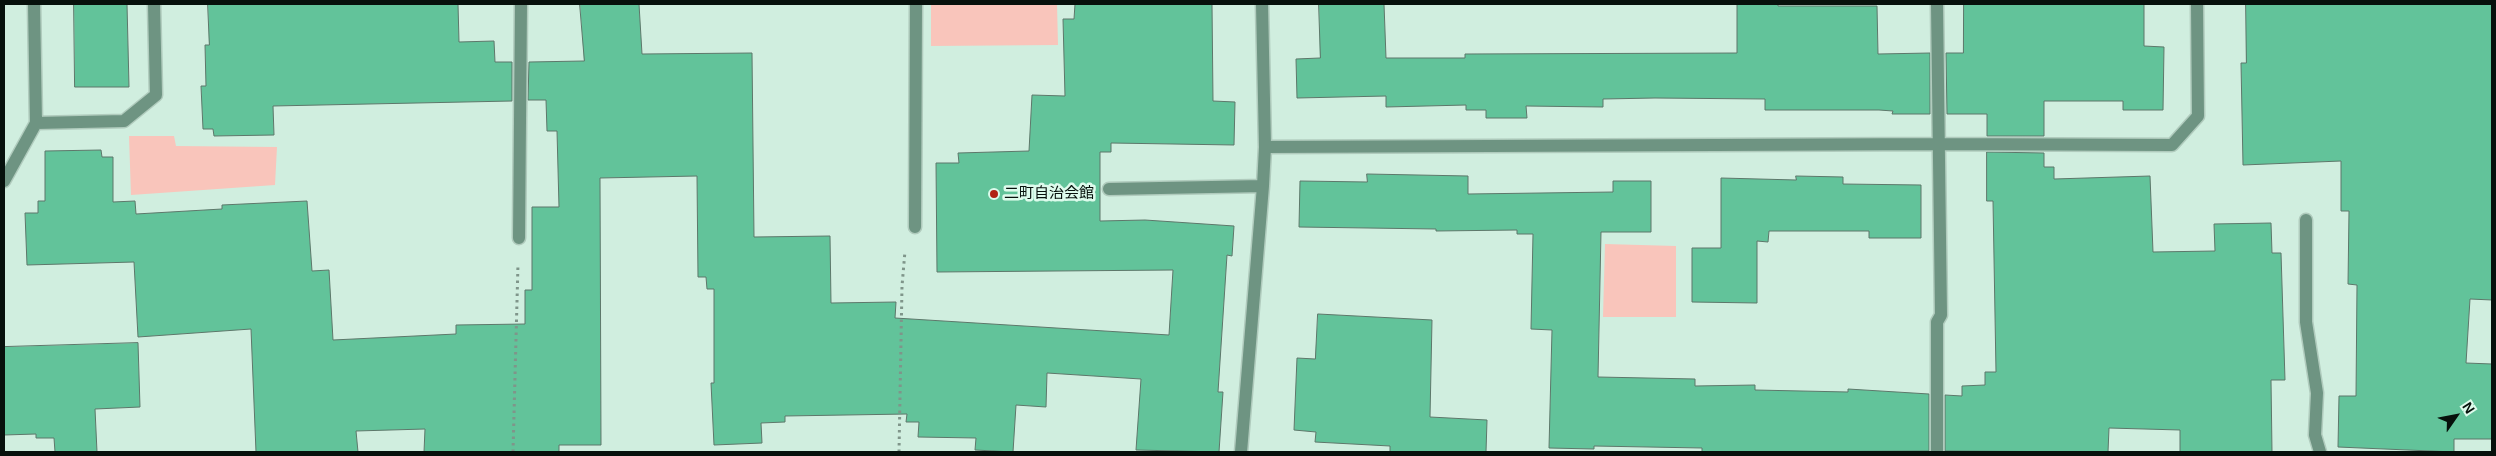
<!DOCTYPE html>
<meta charset="utf-8">
<style>
body{margin:0}
#map{position:relative;width:2496px;height:456px;overflow:hidden;background:#d0eedf;font-family:Arial,sans-serif}
canvas{display:block}
.frame{position:absolute;inset:0;border:5px solid #07110c;pointer-events:none}
.north{position:absolute;left:2431px;top:391px;width:50px;height:50px;-webkit-text-stroke:4px #ddfbec;paint-order:stroke;rotate:57deg;font-size:14px;font-weight:700;line-height:20px;text-align:center;color:#07110c}
.north::after{content:'';display:block;margin:auto;width:18px;height:22px;background:#07110c;clip-path:polygon(50% 0,100% 100%,50% 72%,0 100%)}
</style>
<div id="map">
<canvas width="2496" height="456"></canvas>
<div class="frame"></div>
<div class="north">N</div>
</div>
<script>
const context = document.querySelector('canvas').getContext('2d');
context.lineJoin = 'round';
function paint(path, color) { context.fillStyle = color; context.fill(path, 'evenodd'); }
function trace(path, color, width, dash) { context.strokeStyle = color; context.lineWidth = width; context.lineCap = dash ? 'butt' : 'round'; context.setLineDash(dash || []); context.stroke(path); }
function drawText(font, color, halo, rows, align = 'center') {
  context.font = font + ' Arial,"Noto Sans JP",sans-serif'; context.lineWidth = 5; context.setLineDash([]); context.textBaseline = 'middle'; context.strokeStyle = halo; context.fillStyle = color; for (const [text, x, y, turn = 0] of rows) {
    context.save(); context.translate(x, y); context.rotate((+turn || 0) * Math.PI / 180); context.textAlign = isNaN(turn) ? turn : align; if (halo) context.strokeText(text, 0, 0); context.fillText(text, 0, 0); context.restore();
  }
}
paint(new Path2D(`
 M 931,4 L 1057,4 L 1058,45 L 931,46 Z
 M 129,136 L 174,136 L 176,146 L 277,147 L 275,185 L 131,195 Z
 M 1605,244 L 1676,246 L 1676,317 L 1603,317 Z`), '#f9c5bb');
const building = new Path2D(`
 M 74,4 L 127,4 L 129,87 L 75,87 Z
 M 208,4 L 458,4 L 459,42 L 494,41 L 495,62 L 512,62 L 512,101 L 273,106 L 274,135 L 214,136 L 213,129 L 203,129 L 201,86 L 206,86 L 205,45 L 209,45 Z
 M 580,4 L 639,4 L 642,54 L 752,53 L 754,237 L 830,236 L 831,303 L 896,302 L 895,318 L 1169,335 L 1173,270 L 937,272 L 936,163 L 959,163 L 958,153 L 1029,151 L 1032,95 L 1065,96 L 1063,19 L 1074,19 L 1075,4 L 1212,4 L 1213,101 L 1235,102 L 1234,145 L 1111,143 L 1111,152 L 1100,152 L 1100,221 L 1145,220 L 1234,226 L 1232,256 L 1227,255 L 1218,392 L 1223,392 L 1219,452 L 1136,450 L 1141,379 L 1047,373 L 1046,407 L 1016,405 L 1013,452 L 975,450 L 976,438 L 918,437 L 919,422 L 906,422 L 907,414 L 785,416 L 785,422 L 761,423 L 762,443 L 714,445 L 711,383 L 714,383 L 714,289 L 707,289 L 706,277 L 698,277 L 697,176 L 600,178 L 601,445 L 559,445 L 559,452 L 424,452 L 425,429 L 356,431 L 358,452 L 256,452 L 251,329 L 138,337 L 134,262 L 27,265 L 25,213 L 38,213 L 38,201 L 45,201 L 45,151 L 101,150 L 102,157 L 113,157 L 113,202 L 135,201 L 136,214 L 222,209 L 222,205 L 307,201 L 312,271 L 329,270 L 333,340 L 456,334 L 456,325 L 525,324 L 525,290 L 532,290 L 532,207 L 559,207 L 557,131 L 547,131 L 546,100 L 528,100 L 529,62 L 584,61 Z
 M 1319,4 L 1384,4 L 1386,58 L 1465,58 L 1465,54 L 1737,53 L 1737,4 L 1778,4 L 1778,6 L 1877,6 L 1878,54 L 1930,53 L 1930,114 L 1892,114 L 1893,111 L 1879,110 L 1765,110 L 1765,99 L 1655,98 L 1603,99 L 1603,107 L 1526,106 L 1527,118 L 1486,118 L 1486,110 L 1466,110 L 1466,105 L 1386,107 L 1386,96 L 1297,98 L 1296,59 L 1320,58 Z
 M 1964,4 L 2144,4 L 2144,46 L 2164,47 L 2163,110 L 2123,110 L 2123,101 L 2044,101 L 2044,136 L 1987,136 L 1987,114 L 1947,114 L 1946,53 L 1963,53 Z
 M 2246,4 L 2492,4 L 2492,300 L 2470,299 L 2466,363 L 2492,364 L 2492,439 L 2454,439 L 2454,452 L 2338,447 L 2339,396 L 2356,396 L 2357,285 L 2348,284 L 2349,211 L 2341,211 L 2341,161 L 2243,165 L 2241,63 L 2246,63 Z
 M 1987,152 L 2044,153 L 2044,167 L 2054,167 L 2054,179 L 2150,176 L 2153,252 L 2215,251 L 2214,224 L 2271,223 L 2272,253 L 2281,253 L 2285,380 L 2271,380 L 2272,452 L 2180,452 L 2180,430 L 2109,428 L 2108,452 L 1945,451 L 1945,395 L 1962,396 L 1962,386 L 1985,385 L 1985,372 L 1996,372 L 1993,201 L 1987,201 Z
 M 1367,174 L 1468,176 L 1468,194 L 1613,192 L 1613,181 L 1651,181 L 1651,232 L 1601,232 L 1598,377 L 1695,379 L 1695,386 L 1755,385 L 1755,390 L 1848,392 L 1848,389 L 1929,394 L 1929,451 L 1702,452 L 1702,448 L 1594,446 L 1594,449 L 1549,448 L 1552,330 L 1531,329 L 1533,234 L 1517,234 L 1517,230 L 1436,231 L 1436,229 L 1299,227 L 1300,181 L 1367,182 Z
 M 1796,176 L 1843,177 L 1843,184 L 1921,185 L 1921,238 L 1869,238 L 1869,231 L 1769,231 L 1768,242 L 1757,241 L 1757,303 L 1692,302 L 1692,248 L 1721,248 L 1721,178 L 1796,180 Z
 M 1318,314 L 1432,320 L 1430,417 L 1487,420 L 1486,452 L 1390,452 L 1390,446 L 1315,442 L 1316,432 L 1294,430 L 1297,358 L 1315,359 Z
 M 138,343 L 140,407 L 95,409 L 97,452 L 55,452 L 54,438 L 36,438 L 36,434 L 4,435 L 4,347 Z`);
paint(building, '#62c39a');
trace(building, '#5d776a', 1);
const minor = new Path2D(`
 M 1937,4 L 1941,315 L 1937,322 L 1937,452
 M 36,123 L 124,121 L 156,95 L 154,4
 M 1265,147 L 1939,144 L 2172,145 L 2198,116 L 2197,4
 M 4,181 L 36,123 L 34,4
 M 1109,189 L 1263,186
 M 2306,220 L 2306,322 L 2317,393 L 2315,435 L 2320,452
 M 915,227 L 916,4
 M 519,238 L 521,4
 M 1241,452 L 1263,186 L 1265,147 L 1262,4`);
trace(minor, '#b0cbbd', 15);
trace(new Path2D(`
 M 513,452 L 518,264
 M 899,452 L 902,286 L 905,251`), '#7f958a', 3, [2.5, 4]);
trace(minor, '#6e9482', 12);
for (const [x, y, r, color] of [
 [994,194,5,"#b12214"]
]) { const dot = new Path2D(); dot.arc(x, y, r, 0, 2 * Math.PI); context.fillStyle = color; context.fill(dot); trace(dot, '#ddfbec', 2); }
drawText('15px', '#07110c', '#ddfbec', [
 ["二町自治会館",1004,194]
], 'left');
</script>
